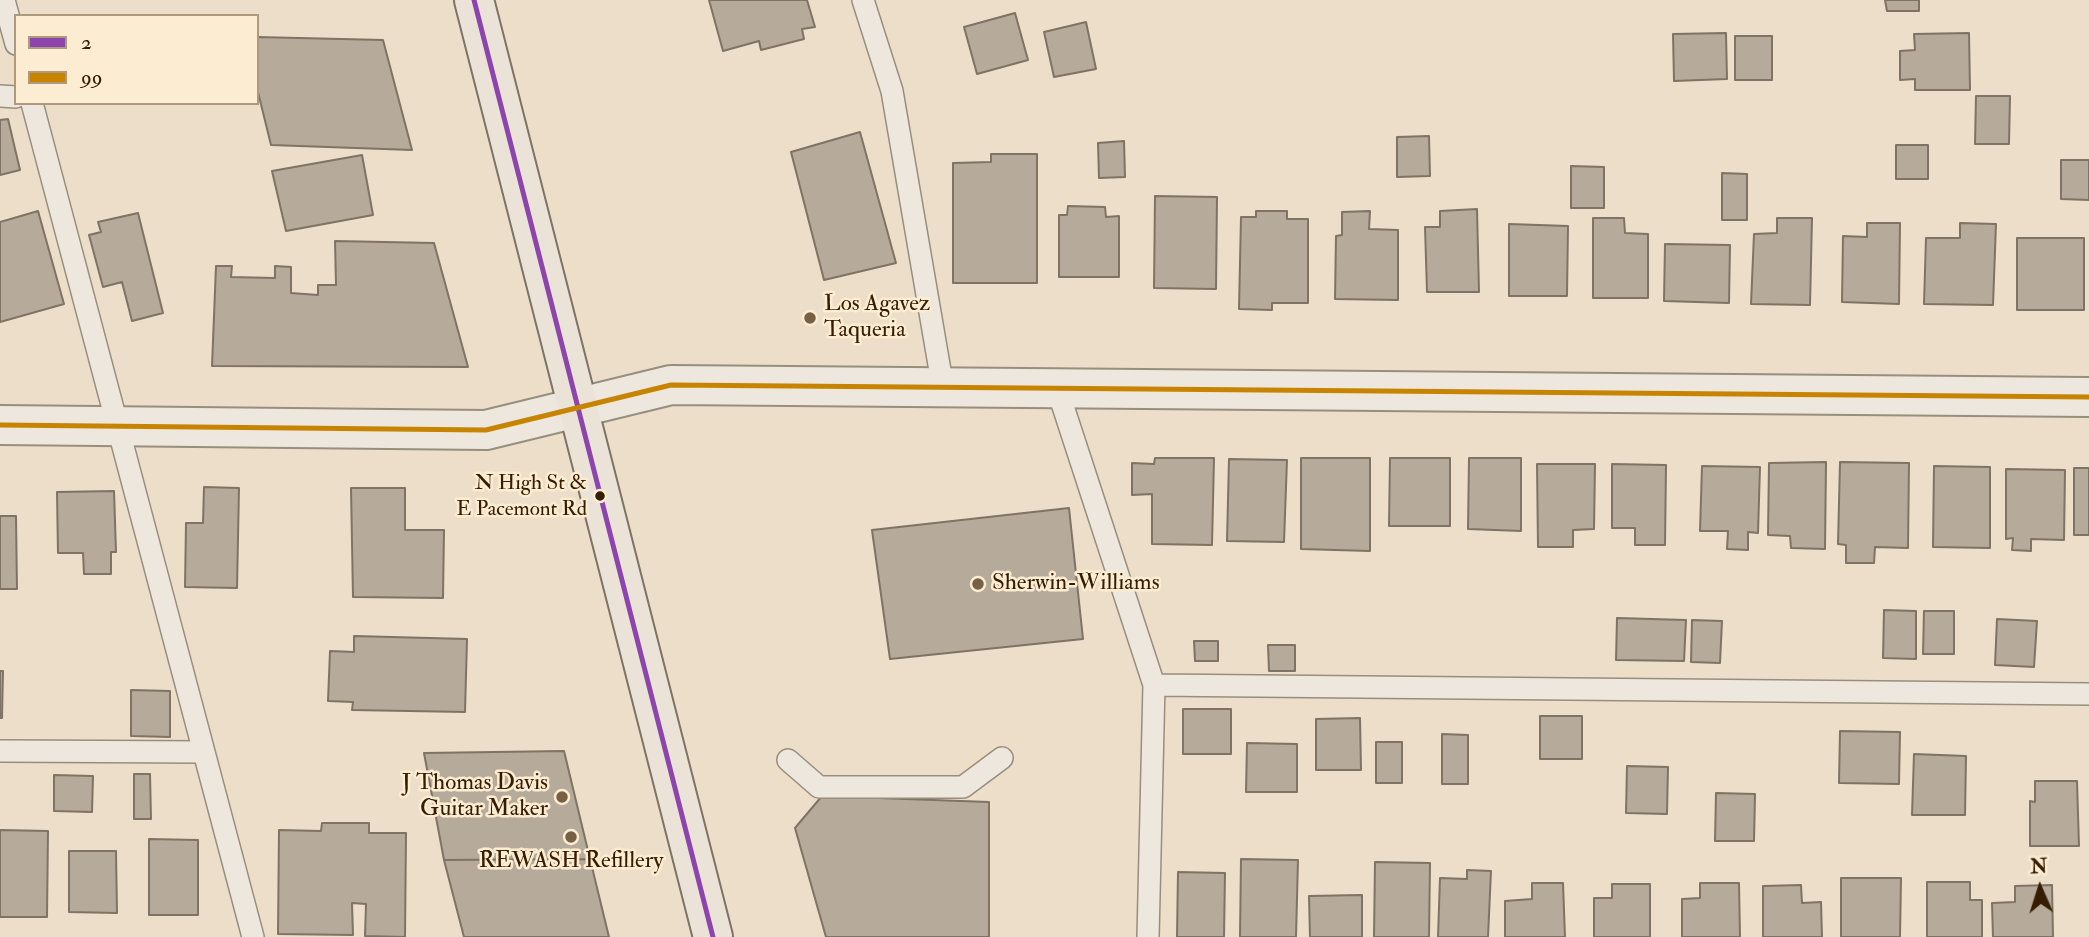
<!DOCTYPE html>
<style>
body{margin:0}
#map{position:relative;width:2089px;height:937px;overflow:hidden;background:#ecdec9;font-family:"IM FELL Double Pica",serif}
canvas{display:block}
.legend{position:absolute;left:14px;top:14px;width:245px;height:91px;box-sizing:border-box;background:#fcecd2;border:2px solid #ad997e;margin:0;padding:9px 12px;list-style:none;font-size:21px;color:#361c00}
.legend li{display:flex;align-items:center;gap:14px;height:35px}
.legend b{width:35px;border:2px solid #ad997e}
.north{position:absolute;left:2005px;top:853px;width:70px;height:70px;-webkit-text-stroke:5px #fcecd2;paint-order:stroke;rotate:357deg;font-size:19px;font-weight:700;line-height:28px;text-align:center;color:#361c00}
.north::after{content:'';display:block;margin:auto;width:24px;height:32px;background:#361c00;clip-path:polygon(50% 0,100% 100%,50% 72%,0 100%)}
</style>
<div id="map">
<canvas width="2089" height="937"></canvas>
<ul class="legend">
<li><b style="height:9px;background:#8e44ad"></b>2</li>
<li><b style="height:9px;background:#c78400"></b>99</li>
</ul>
<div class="north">N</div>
</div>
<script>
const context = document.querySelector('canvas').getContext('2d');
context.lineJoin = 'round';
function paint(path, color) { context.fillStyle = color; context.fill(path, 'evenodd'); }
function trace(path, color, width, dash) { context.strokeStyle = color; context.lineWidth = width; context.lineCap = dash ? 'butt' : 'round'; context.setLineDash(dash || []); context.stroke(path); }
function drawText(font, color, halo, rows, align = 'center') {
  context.font = font + ' "IM FELL Double Pica",serif'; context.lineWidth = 5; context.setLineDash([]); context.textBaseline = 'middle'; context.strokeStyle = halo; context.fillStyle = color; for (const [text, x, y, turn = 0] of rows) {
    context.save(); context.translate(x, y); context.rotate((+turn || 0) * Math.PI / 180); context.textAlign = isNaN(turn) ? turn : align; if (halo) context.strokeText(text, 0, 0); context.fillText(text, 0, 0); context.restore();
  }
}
const building = new Path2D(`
 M 709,0 L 807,0 L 815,27 L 802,29 L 804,39 L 761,50 L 759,41 L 723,51 Z
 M 1885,0 L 1919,0 L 1919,11 L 1887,11 Z
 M 1015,13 L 1028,60 L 977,74 L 964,27 Z
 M 1086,22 L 1096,69 L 1054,77 L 1044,32 Z
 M 1726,33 L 1727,79 L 1674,81 L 1673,34 Z
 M 1969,33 L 1970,90 L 1915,90 L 1915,79 L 1900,80 L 1900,51 L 1915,50 L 1914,34 Z
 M 1735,36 L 1772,36 L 1772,80 L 1735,80 Z
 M 257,37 L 383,40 L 412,150 L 271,145 L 257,88 Z
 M 1976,96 L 2010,96 L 2009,144 L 1975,144 Z
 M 8,119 L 20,170 L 0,175 L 0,120 Z
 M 860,132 L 896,263 L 824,280 L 791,152 Z
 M 1429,136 L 1430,176 L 1397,177 L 1397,137 Z
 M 1124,141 L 1125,177 L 1099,178 L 1098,143 Z
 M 1896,145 L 1928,145 L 1928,179 L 1896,179 Z
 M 991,154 L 1037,154 L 1037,283 L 953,283 L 953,163 L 991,162 Z
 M 362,155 L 373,215 L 286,231 L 272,171 Z
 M 2061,160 L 2089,160 L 2089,200 L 2061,199 Z
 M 1571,166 L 1604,167 L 1604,208 L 1571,208 Z
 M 1722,173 L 1747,174 L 1747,220 L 1722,220 Z
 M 1155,196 L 1217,197 L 1216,289 L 1154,288 Z
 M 1068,206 L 1105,207 L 1106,217 L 1119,216 L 1119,277 L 1059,277 L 1059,215 L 1067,215 Z
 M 1477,209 L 1479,292 L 1427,292 L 1425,227 L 1440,227 L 1440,211 Z
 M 38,211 L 64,304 L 0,322 L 0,222 Z
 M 1256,211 L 1287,211 L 1287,219 L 1308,219 L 1308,303 L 1272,303 L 1272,310 L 1239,309 L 1241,217 L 1256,217 Z
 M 1370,211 L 1369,229 L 1398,230 L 1398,300 L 1335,299 L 1336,236 L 1342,235 L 1342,212 Z
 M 138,213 L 163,313 L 132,321 L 122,282 L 103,287 L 89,235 L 101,232 L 98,222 Z
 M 1593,218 L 1624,218 L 1625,233 L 1648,234 L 1648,298 L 1593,298 Z
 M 1777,218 L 1812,218 L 1810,305 L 1751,304 L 1754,234 L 1777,233 Z
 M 1867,223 L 1900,223 L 1899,304 L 1842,302 L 1843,236 L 1867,237 Z
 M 1960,223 L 1996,224 L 1993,305 L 1924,304 L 1926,238 L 1960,238 Z
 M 1509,224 L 1568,226 L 1567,296 L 1509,296 Z
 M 2017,238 L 2084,238 L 2084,310 L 2017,310 Z
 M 335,241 L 434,243 L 468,367 L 212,366 L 216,266 L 232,266 L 231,277 L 275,278 L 275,266 L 291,267 L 291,293 L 318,295 L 318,285 L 336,285 Z
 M 1665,244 L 1730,245 L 1729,303 L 1664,301 Z
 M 1155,458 L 1214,458 L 1212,545 L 1152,544 L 1152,494 L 1132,495 L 1132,463 L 1154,464 Z
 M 1301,458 L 1370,458 L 1370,551 L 1301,549 Z
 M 1390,458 L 1450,458 L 1450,526 L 1389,526 Z
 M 1469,458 L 1521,458 L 1521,531 L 1468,529 Z
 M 1229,459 L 1287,460 L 1284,542 L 1227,541 Z
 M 1826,462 L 1825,549 L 1791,548 L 1790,536 L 1768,535 L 1769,463 Z
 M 1840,462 L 1909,463 L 1908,548 L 1875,547 L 1874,563 L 1846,563 L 1846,545 L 1838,544 Z
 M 1537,464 L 1595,464 L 1594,529 L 1573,530 L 1573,547 L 1538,547 Z
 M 1612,464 L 1666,465 L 1665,545 L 1635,545 L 1635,528 L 1612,528 Z
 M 1702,466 L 1760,467 L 1758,533 L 1748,532 L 1748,550 L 1727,549 L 1728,531 L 1700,531 Z
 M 1934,466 L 1990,467 L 1990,548 L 1933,547 Z
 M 2074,468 L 2089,468 L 2089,535 L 2074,535 Z
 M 2006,469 L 2065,470 L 2064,540 L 2031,539 L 2031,551 L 2012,550 L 2013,538 L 2006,539 Z
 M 204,487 L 239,488 L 237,588 L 185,587 L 186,523 L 203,523 Z
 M 351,488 L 405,488 L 405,530 L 444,530 L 443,598 L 353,597 Z
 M 114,491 L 116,552 L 111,552 L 111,574 L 84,574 L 83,553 L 58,553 L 57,492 Z
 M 1069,508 L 1083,639 L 890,659 L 872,530 Z
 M 0,516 L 16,516 L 17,589 L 0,589 Z
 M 1884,610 L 1916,611 L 1916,659 L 1883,658 Z
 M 1924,611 L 1954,611 L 1954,654 L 1923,654 Z
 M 1617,618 L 1686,620 L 1684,661 L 1616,660 Z
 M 1997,619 L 2037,621 L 2034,667 L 1995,665 Z
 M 1692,620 L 1722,621 L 1720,663 L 1691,662 Z
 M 354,636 L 467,639 L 465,712 L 352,710 L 353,702 L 328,701 L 330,651 L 354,652 Z
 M 1194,641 L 1218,641 L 1218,661 L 1195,661 Z
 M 1268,645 L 1295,645 L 1295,671 L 1269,671 Z
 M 0,671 L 3,671 L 2,718 L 0,718 Z
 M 131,690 L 170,691 L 170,737 L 131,736 Z
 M 1183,709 L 1231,709 L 1231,754 L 1183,754 Z
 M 1540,716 L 1582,716 L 1582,759 L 1540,759 Z
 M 1360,718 L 1361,770 L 1316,770 L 1316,719 Z
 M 1840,731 L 1900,732 L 1899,784 L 1839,783 Z
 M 1442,734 L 1468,735 L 1468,784 L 1442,784 Z
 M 1376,742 L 1402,742 L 1402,783 L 1376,783 Z
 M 1247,743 L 1297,744 L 1297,792 L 1246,792 Z
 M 564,751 L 590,859 L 444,860 L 424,753 Z
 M 1914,754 L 1966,756 L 1965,815 L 1912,815 Z
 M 1627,766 L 1668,767 L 1667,814 L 1626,813 Z
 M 134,774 L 150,774 L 151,819 L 134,819 Z
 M 54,775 L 93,776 L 92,812 L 54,811 Z
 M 2035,781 L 2077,781 L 2079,846 L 2030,846 L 2030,801 L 2035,802 Z
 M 1716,793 L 1755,794 L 1754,841 L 1715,841 Z
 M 822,796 L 989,802 L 989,937 L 826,937 L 795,828 Z
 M 322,823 L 369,823 L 369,833 L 406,833 L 405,937 L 365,936 L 366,904 L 352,903 L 353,935 L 278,934 L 279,830 L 321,831 Z
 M 0,830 L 48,831 L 47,917 L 0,917 Z
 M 149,839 L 198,840 L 198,915 L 149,915 Z
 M 69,851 L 116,851 L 117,913 L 69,912 Z
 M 590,859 L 609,937 L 464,937 L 444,860 Z
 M 1241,859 L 1298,860 L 1296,937 L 1240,937 Z
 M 1375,862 L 1430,863 L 1429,937 L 1374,937 Z
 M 1467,870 L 1491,871 L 1488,937 L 1438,937 L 1440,878 L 1467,879 Z
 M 1178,872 L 1225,873 L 1224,937 L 1177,937 Z
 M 1841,878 L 1901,878 L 1900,937 L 1841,937 Z
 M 1927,882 L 1970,882 L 1970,900 L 1982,900 L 1982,937 L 1927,937 Z
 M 1532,883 L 1563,883 L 1565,937 L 1505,937 L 1505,901 L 1532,899 Z
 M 1700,883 L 1739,883 L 1740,937 L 1682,937 L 1682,899 L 1700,898 Z
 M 1612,884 L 1650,884 L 1650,937 L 1594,937 L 1594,898 L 1612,898 Z
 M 1801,885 L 1802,903 L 1821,902 L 1822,937 L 1763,937 L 1763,886 Z
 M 2052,885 L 2053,937 L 1993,937 L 1992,903 L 2015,902 L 2015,886 Z
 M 1362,895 L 1362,937 L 1310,937 L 1309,896 Z`);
paint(building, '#b6aa9a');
trace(building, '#7e7364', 2);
const service = new Path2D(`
 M 4,0 L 16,44
 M 863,0 L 892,91 L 943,388
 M 0,96 L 16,97
 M 32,103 L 253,937
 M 1057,388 L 1154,685 L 1148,937
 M 1154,685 L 2089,694
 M 0,751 L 204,752
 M 788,760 L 819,787 L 963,787 L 1002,758`);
const minor = new Path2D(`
 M 0,425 L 486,430 L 671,385 L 2089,397`);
const primary = new Path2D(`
 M 474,0 L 713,937`);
trace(service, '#988e7e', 24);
trace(minor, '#988e7e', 42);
trace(primary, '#7e7364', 42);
trace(service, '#eee7dd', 21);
trace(minor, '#eee7dd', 38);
trace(primary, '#ebe3d7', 38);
trace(new Path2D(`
 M 474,0 L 713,937`), '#8e44ad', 5);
trace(new Path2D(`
 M 0,425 L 486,430 L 671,385 L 2089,397`), '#c78400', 5);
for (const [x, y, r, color] of [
 [810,318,7,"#766046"],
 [600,496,6,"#361c00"],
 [978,584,7,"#766046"],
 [562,797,7,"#766046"],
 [571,837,7,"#766046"]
]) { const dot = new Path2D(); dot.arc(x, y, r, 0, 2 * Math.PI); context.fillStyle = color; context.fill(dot); trace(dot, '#fcecd2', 2.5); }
drawText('21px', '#361c00', '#fcecd2', [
 ["N High St &",587,484],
 ["E Pacemont Rd",587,510]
], 'right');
drawText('23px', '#361c00', '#fcecd2', [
 ["Los Agavez",824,305],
 ["Taqueria",824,331],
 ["Sherwin-Williams",992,584],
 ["J Thomas Davis",548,784,"right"],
 ["Guitar Maker",548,810,"right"],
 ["REWASH Refillery",571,862,"center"]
], 'left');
</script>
